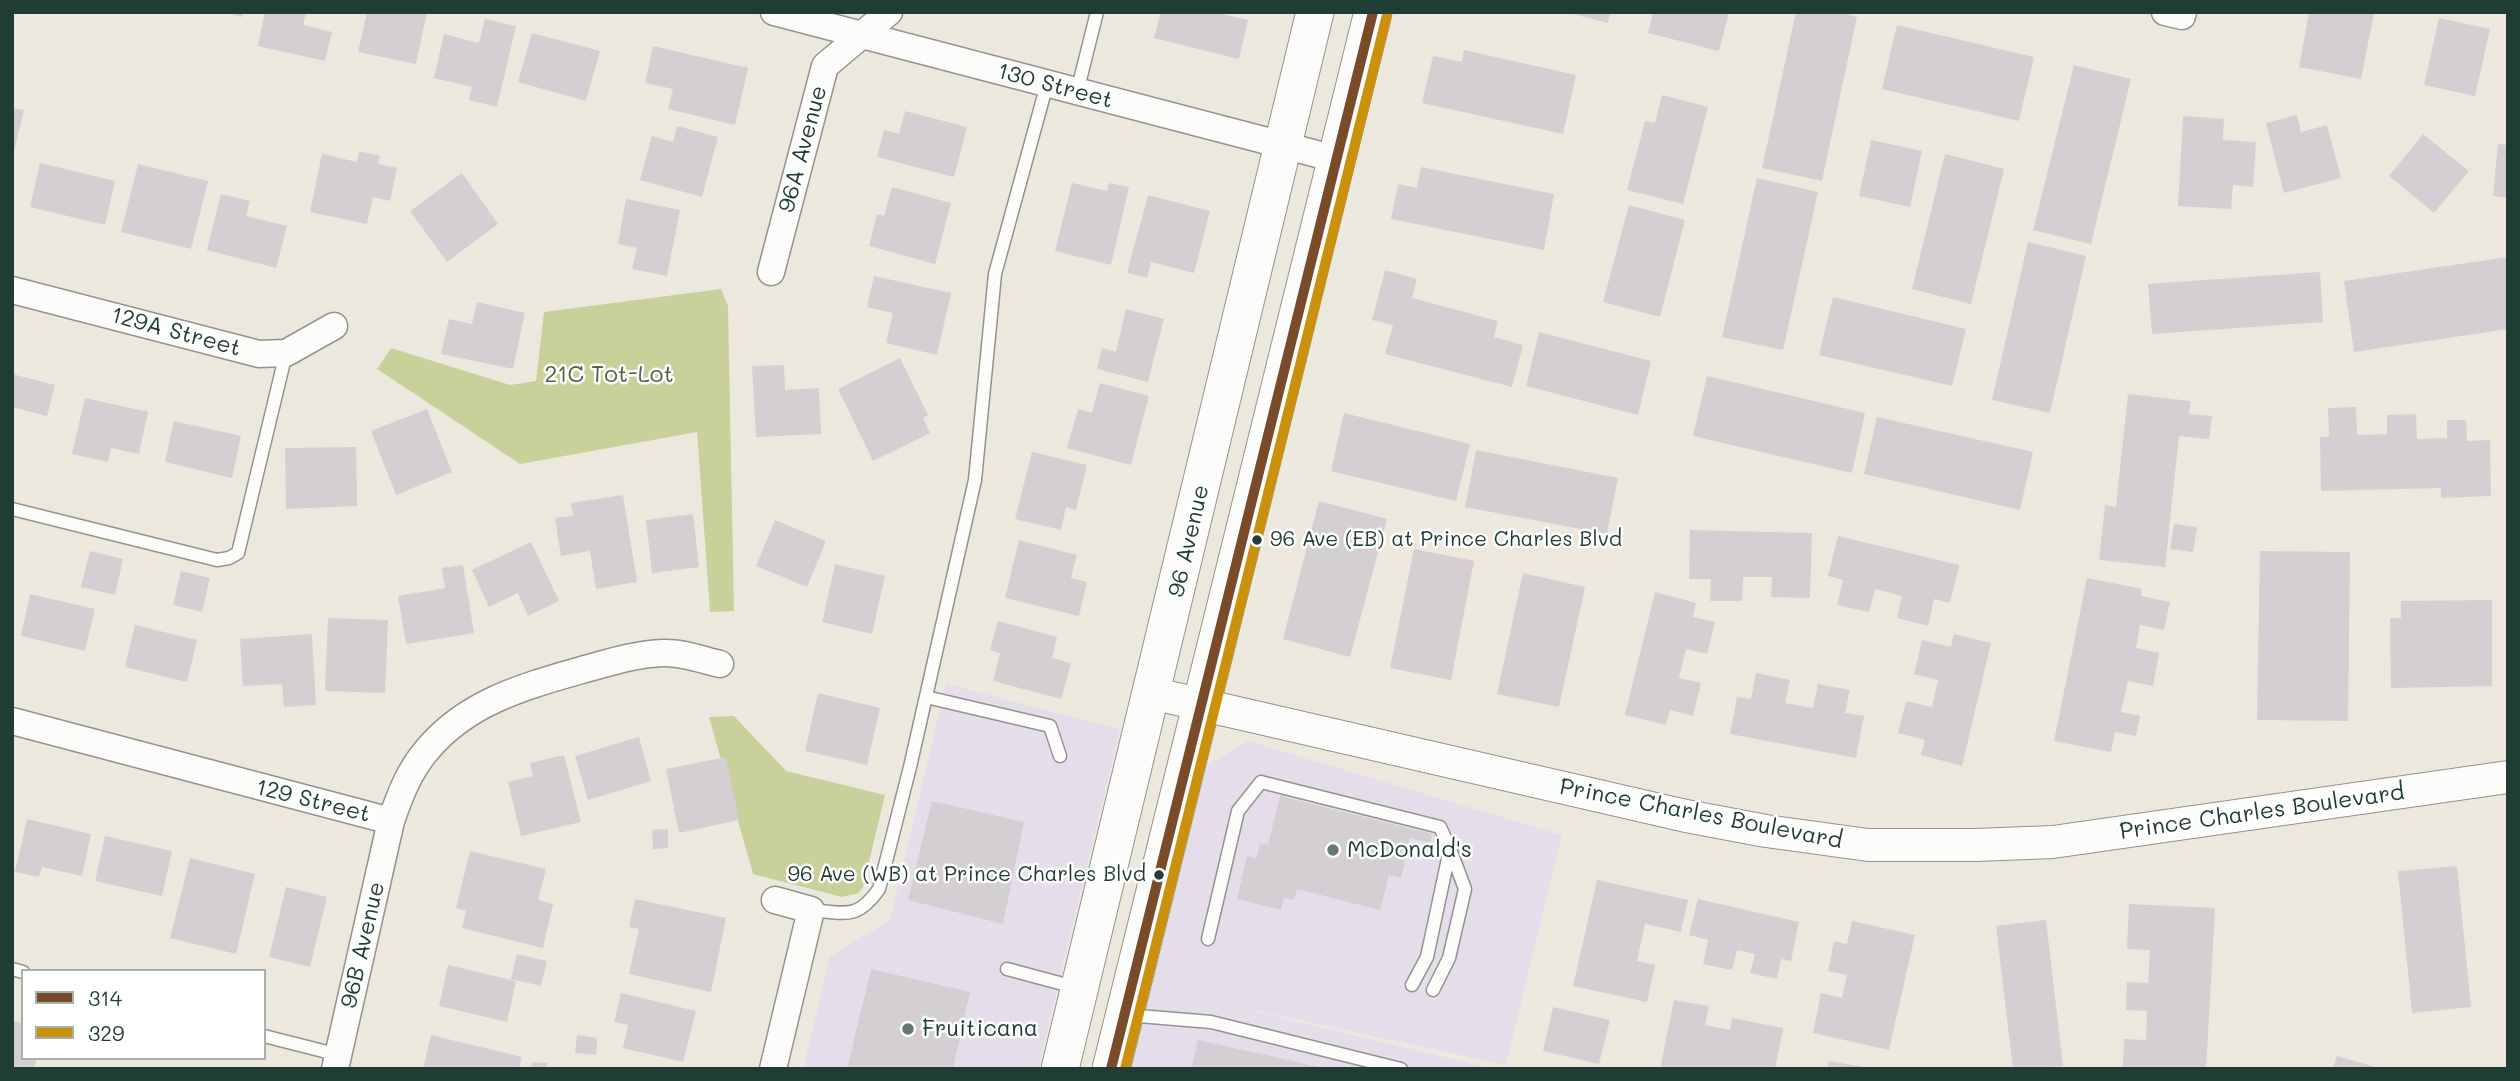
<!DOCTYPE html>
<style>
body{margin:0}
#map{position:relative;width:2520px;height:1081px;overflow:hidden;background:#ede8dd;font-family:Mali,sans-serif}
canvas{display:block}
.frame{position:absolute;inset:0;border:14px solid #1f3d34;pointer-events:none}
.legend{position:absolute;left:21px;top:969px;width:245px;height:91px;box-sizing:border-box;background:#fff;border:2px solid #a5b1ae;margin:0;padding:9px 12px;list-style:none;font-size:21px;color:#1f3d34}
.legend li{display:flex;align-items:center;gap:14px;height:35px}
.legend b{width:35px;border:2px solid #a5b1ae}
</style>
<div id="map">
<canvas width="2520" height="1081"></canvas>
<div class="frame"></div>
<ul class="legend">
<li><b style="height:9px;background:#7a4b2a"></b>314</li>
<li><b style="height:9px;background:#cc910a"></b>329</li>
</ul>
</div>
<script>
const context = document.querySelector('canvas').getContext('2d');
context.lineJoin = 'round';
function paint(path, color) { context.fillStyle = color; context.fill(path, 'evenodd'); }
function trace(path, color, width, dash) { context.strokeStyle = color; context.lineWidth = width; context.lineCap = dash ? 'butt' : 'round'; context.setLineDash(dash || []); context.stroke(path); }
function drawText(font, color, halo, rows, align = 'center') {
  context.font = font + ' Mali,sans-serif'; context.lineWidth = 5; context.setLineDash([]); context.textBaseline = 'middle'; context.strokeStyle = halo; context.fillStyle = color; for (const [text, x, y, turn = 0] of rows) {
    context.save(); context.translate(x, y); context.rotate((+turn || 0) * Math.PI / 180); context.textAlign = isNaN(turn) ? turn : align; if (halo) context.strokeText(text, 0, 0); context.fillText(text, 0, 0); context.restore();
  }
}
paint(new Path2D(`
 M 946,684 L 1120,729 L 1038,1069 L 803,1069 L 830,956 L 890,920 Z
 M 1248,741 L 1562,835 L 1506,1065 L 1216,1002 L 1495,1069 L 1130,1069 L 1204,767 Z`), '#e5deea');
paint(new Path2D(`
 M 721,289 L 728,306 L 734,611 L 710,612 L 697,432 L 520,464 L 377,369 L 391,348 L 510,385 L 536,381 L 544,312 Z
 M 734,716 L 786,771 L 885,795 L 863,887 L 858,893 L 842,897 L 753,874 L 709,717 Z`), '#c9d19a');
paint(new Path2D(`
 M 225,12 L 243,12 L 242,17 Z
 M 265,12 L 306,12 L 303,25 L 332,32 L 325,61 L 258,46 Z
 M 367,12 L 427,12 L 416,64 L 358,52 Z
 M 1161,12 L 1213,12 L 1248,20 L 1239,59 L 1154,38 Z
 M 1565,12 L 1610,12 L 1608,23 Z
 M 1653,12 L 1729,12 L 1719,51 L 1648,33 Z
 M 1796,12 L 1836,12 L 1857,17 L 1822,181 L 1762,168 Z
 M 2309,12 L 2374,13 L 2361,79 L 2299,67 Z
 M 2439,18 L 2490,29 L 2475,96 L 2424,85 Z
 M 485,19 L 516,26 L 497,107 L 469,100 L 472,87 L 434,78 L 444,34 L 479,43 Z
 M 1897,25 L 2034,57 L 2019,121 L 1882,89 Z
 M 532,33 L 600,51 L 586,101 L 518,82 Z
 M 653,46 L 748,68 L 735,125 L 668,109 L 673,89 L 645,83 Z
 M 1464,50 L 1576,75 L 1563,134 L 1422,103 L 1433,56 L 1462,62 Z
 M 2074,65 L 2131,79 L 2091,244 L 2033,230 Z
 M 1662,95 L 1708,107 L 1683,204 L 1627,190 L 1645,121 L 1655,123 Z
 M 12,108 L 24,110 L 13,156 L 12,156 Z
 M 905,111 L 967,127 L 954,177 L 877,157 L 884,130 L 899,134 Z
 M 2297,115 L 2301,132 L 2327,125 L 2341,178 L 2284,193 L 2266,123 Z
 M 2183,116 L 2224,119 L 2223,140 L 2256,142 L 2253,187 L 2233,185 L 2231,209 L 2178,206 Z
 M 677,126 L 718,137 L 702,197 L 640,180 L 652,136 L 673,142 Z
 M 2423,134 L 2469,171 L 2434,213 L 2389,176 Z
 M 1871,140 L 1922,151 L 1910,207 L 1859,196 Z
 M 2498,144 L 2508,145 L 2508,198 L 2493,196 Z
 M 359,151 L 380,156 L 378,164 L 397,168 L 390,201 L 373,197 L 367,224 L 310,212 L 322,154 L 357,162 Z
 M 1945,154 L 2004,169 L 1971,304 L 1912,289 Z
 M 40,163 L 115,181 L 105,225 L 30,207 Z
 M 138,164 L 208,181 L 191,249 L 121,232 Z
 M 1421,167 L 1554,194 L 1544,250 L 1391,219 L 1398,184 L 1417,188 Z
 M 462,173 L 498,224 L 447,262 L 410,211 Z
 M 1757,178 L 1818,192 L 1783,350 L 1722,337 Z
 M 1072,183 L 1107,191 L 1109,183 L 1129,187 L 1111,265 L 1055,251 Z
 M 892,187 L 951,203 L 935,264 L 869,246 L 877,214 L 884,216 Z
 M 221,194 L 250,201 L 246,216 L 287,226 L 276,268 L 207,250 Z
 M 1148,195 L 1210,211 L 1194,273 L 1151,262 L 1147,278 L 1127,273 Z
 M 626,199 L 680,210 L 667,276 L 632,269 L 637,248 L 618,244 Z
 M 1629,205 L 1685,220 L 1660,317 L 1603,302 Z
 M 2028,242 L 2086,256 L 2050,413 L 1992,400 Z
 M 2508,257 L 2508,329 L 2354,352 L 2344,281 Z
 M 1385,270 L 1417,279 L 1412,298 L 1498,321 L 1494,337 L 1523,345 L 1512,387 L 1385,354 L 1393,325 L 1372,320 Z
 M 2320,272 L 2323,322 L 2152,334 L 2148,284 Z
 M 874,276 L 951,293 L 937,355 L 886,343 L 893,313 L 867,307 Z
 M 1833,297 L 1966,329 L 1952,386 L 1819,355 Z
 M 477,302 L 525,313 L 513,369 L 441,354 L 449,319 L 472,324 Z
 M 1126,309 L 1164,319 L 1148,382 L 1097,369 L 1102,348 L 1116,352 Z
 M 1539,332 L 1651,361 L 1638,415 L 1526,386 Z
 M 900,358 L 928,415 L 923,418 L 930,433 L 873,461 L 838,389 Z
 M 784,365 L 785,390 L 819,388 L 821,434 L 756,437 L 752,366 Z
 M 12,374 L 55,385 L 47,416 L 12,407 Z
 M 1707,376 L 1865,413 L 1852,473 L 1693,436 Z
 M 1100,383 L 1149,396 L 1131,465 L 1067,448 L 1078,409 L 1092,413 Z
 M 2128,394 L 2191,401 L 2189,414 L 2212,416 L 2209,439 L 2179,436 L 2165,567 L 2099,560 L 2105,505 L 2116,507 Z
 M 85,398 L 148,412 L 139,454 L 111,448 L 108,462 L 72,454 Z
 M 2356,407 L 2357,435 L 2387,434 L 2387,415 L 2416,414 L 2417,439 L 2447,438 L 2447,420 L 2466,420 L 2467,441 L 2490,440 L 2491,496 L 2441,498 L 2441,488 L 2321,491 L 2320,437 L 2329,437 L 2328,408 Z
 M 427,409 L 452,472 L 396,495 L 371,431 Z
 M 1344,413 L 1470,444 L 1456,501 L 1331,471 Z
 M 1877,417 L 2033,452 L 2020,510 L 1864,474 Z
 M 174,421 L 241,436 L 232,478 L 165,462 Z
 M 356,447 L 357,506 L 286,509 L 285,448 Z
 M 1476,450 L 1618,478 L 1607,534 L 1465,507 Z
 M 1032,452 L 1087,465 L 1076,510 L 1066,507 L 1061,530 L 1015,519 Z
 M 623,495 L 637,582 L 596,589 L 590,551 L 561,556 L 555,518 L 573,516 L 571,503 Z
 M 1319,501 L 1387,519 L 1350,657 L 1283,639 Z
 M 693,514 L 699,567 L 652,573 L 646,520 Z
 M 775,520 L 826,541 L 807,587 L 756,566 Z
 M 2174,524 L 2197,527 L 2193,552 L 2170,549 Z
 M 1690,530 L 1812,533 L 1810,598 L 1771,597 L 1772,577 L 1743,577 L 1742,601 L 1710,601 L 1711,579 L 1689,579 Z
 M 1838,536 L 1959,565 L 1950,603 L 1934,599 L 1928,626 L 1897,618 L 1902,596 L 1875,589 L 1869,612 L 1837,605 L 1843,580 L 1828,576 Z
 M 1019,540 L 1077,555 L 1071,578 L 1087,582 L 1079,616 L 1005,598 Z
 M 531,542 L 559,601 L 528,616 L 518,593 L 489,607 L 472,570 Z
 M 1414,549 L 1474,561 L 1451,680 L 1390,668 Z
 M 90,551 L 123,559 L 115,595 L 81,587 Z
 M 2260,551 L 2350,552 L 2348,721 L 2257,720 Z
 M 835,564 L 885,576 L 872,634 L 822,622 Z
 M 463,565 L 474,633 L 406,644 L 398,596 L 445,588 L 442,568 Z
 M 181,571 L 210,578 L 202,612 L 173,605 Z
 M 1523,573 L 1585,587 L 1559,707 L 1497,694 Z
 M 2087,578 L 2142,589 L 2141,596 L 2170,602 L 2164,630 L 2140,625 L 2136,648 L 2159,653 L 2153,686 L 2128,681 L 2121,712 L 2140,716 L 2136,736 L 2115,732 L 2111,752 L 2054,741 Z
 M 1655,592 L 1696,603 L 1693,617 L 1715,622 L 1707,654 L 1686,649 L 1679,678 L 1701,683 L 1693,716 L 1670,710 L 1666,725 L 1625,715 Z
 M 30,594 L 95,609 L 85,651 L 21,636 Z
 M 2492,600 L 2492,686 L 2391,688 L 2390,618 L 2401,618 L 2401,601 Z
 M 328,618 L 388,620 L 385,693 L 325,691 Z
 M 998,621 L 1057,637 L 1052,658 L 1071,663 L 1061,699 L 993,681 L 1000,653 L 990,650 Z
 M 135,625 L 197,640 L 187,682 L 125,667 Z
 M 312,634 L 316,705 L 284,707 L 282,684 L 243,686 L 240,639 Z
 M 1954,634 L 1991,643 L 1962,766 L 1921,755 L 1925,740 L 1898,733 L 1906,701 L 1932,707 L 1938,680 L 1914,674 L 1922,640 L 1951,647 Z
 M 1756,673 L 1790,680 L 1785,703 L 1813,708 L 1818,684 L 1850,690 L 1845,713 L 1864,716 L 1856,758 L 1730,734 L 1737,697 L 1751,699 Z
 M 818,693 L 880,708 L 867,765 L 805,751 Z
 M 639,737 L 651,781 L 588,800 L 575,756 Z
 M 564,755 L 581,822 L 521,836 L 508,782 L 533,776 L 530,763 Z
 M 726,757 L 739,820 L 679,833 L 666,769 Z
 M 1280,796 L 1432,834 L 1430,843 L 1410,838 L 1401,878 L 1389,875 L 1380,910 L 1297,889 L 1294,900 L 1284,898 L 1281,910 L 1237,899 L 1247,856 L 1256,858 L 1260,843 L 1268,845 Z
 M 932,801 L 1024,822 L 1003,924 L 908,900 Z
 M 27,819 L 91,834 L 82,876 L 42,867 L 39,877 L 15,872 Z
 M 668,829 L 668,848 L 653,849 L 652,830 Z
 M 105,836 L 172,851 L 162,896 L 95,881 Z
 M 470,851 L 546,869 L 538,900 L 553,904 L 543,948 L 462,928 L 466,911 L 456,908 Z
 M 190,858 L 255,874 L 236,954 L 170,938 Z
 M 2457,866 L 2471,1007 L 2412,1013 L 2398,871 Z
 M 1597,880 L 1688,900 L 1681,932 L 1645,924 L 1637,961 L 1655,965 L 1647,1002 L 1573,986 Z
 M 286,887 L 327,897 L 310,967 L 269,957 Z
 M 635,899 L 726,918 L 711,992 L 629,974 L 639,929 L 629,927 Z
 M 1698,899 L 1799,922 L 1791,961 L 1781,959 L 1777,979 L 1750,973 L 1755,954 L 1737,950 L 1732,970 L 1703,964 L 1708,940 L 1689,935 Z
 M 2129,904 L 2215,908 L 2206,1069 L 2123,1069 L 2124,1039 L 2146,1040 L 2147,1011 L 2126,1010 L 2127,982 L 2148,983 L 2150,950 L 2127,949 Z
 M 2046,920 L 2063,1066 L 2013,1069 L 1996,926 Z
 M 1852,921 L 1915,935 L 1889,1050 L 1813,1033 L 1821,993 L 1842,998 L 1847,975 L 1828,971 L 1834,941 L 1847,944 Z
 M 517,954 L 547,961 L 541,986 L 511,979 Z
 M 448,965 L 516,981 L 507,1022 L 439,1006 Z
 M 871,969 L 970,992 L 953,1069 L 847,1069 Z
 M 621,993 L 696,1011 L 683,1062 L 623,1048 L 628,1025 L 614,1022 Z
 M 1674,1000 L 1709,1006 L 1705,1025 L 1730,1030 L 1732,1018 L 1783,1028 L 1775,1069 L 1660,1069 Z
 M 1553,1007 L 1610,1020 L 1599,1064 L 1543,1051 Z
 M 12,1021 L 23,1023 L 23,1058 L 37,1058 L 34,1069 L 12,1069 Z
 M 431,1035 L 522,1057 L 519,1069 L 423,1069 Z
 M 577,1035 L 597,1038 L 596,1055 L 575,1053 Z
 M 1198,1040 L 1324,1068 L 1324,1069 L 1191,1069 Z
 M 2337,1056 L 2379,1068 L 2379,1069 L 2333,1069 Z
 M 1829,1061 L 1864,1067 L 1863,1069 L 1827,1069 Z
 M 532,1062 L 547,1063 L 547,1069 L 531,1069 Z`), '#d4cfd3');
const service = new Path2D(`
 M 1077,92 L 1097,12
 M 12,509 L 217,560 L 229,558 L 238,553 L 286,353
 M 926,697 L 1050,726 L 1060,756
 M 811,910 C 846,913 857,920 879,889 L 910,767 L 975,480 L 995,274 L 1047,84
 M 1208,939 L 1238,811 L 1261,782 L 1440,827 L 1450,849 L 1427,957 L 1412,985
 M 12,969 L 23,972
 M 1007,969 L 1078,988
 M 1433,990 L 1449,958 L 1465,889 L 1450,849
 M 1127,1015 L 1211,1022 L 1401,1069
 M 264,1036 L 339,1055`);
const minor = new Path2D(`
 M 774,12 L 1336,159
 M 2165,12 L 2182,16 L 2183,12
 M 771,272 L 825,66 L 889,12
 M 12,290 L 259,354 L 286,353 L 334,326
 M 12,721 L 391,821 C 400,795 409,771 427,750 C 468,701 526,686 585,669 C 611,662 636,654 663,653 C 681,652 703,660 720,664
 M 335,1069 L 391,821
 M 773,1069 L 811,910 L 775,900`);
const tertiary = new Path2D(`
 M 1151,693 L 1686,816 L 1766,831 L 1868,845 L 1975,845 L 2053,842 L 2508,777`);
const secondary = new Path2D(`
 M 1060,1069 L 1315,12
 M 1111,1069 L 1373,12`);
trace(service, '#92948d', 15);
trace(minor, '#92948d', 29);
trace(tertiary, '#92948d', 34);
trace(secondary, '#92948d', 39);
trace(service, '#fcfcfa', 12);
trace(minor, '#fcfcfa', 26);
trace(tertiary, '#fcfcfa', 32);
trace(secondary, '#fcfcfa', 37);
trace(new Path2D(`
 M 1111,1069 L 1373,12`), '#7a4b2a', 10);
trace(new Path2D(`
 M 1125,1069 L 1387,15`), '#cc910a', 10);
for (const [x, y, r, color] of [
 [1257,540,6,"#1f3d34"],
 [1333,850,7,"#67796f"],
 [1159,875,6,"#1f3d34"],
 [908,1029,7,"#67796f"]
]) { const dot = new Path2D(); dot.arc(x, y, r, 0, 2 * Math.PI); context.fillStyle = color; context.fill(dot); trace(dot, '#fff', 2.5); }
drawText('21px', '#1f3d34', '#fff', [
 ["96 Ave (EB) at Prince Charles Blvd",1270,540],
 ["96 Ave (WB) at Prince Charles Blvd",1146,875,"right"]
], 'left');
drawText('23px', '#1f3d34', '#fff', [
 ["130 Street",1055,86,15],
 ["96A Avenue",803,149,-75],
 ["129A Street",176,332,15],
 ["96 Avenue",1189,541,-77],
 ["129 Street",313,801,14],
 ["Prince Charles Boulevard",2262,812,-8],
 ["Prince Charles Boulevard",1701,814,11],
 ["96B Avenue",363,945,-77]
]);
drawText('23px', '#496442', '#fff', [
 ["21C Tot-Lot",609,375]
]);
drawText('23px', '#1f3d34', '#fff', [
 ["McDonald's",1347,850],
 ["Fruiticana",922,1029]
], 'left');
</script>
